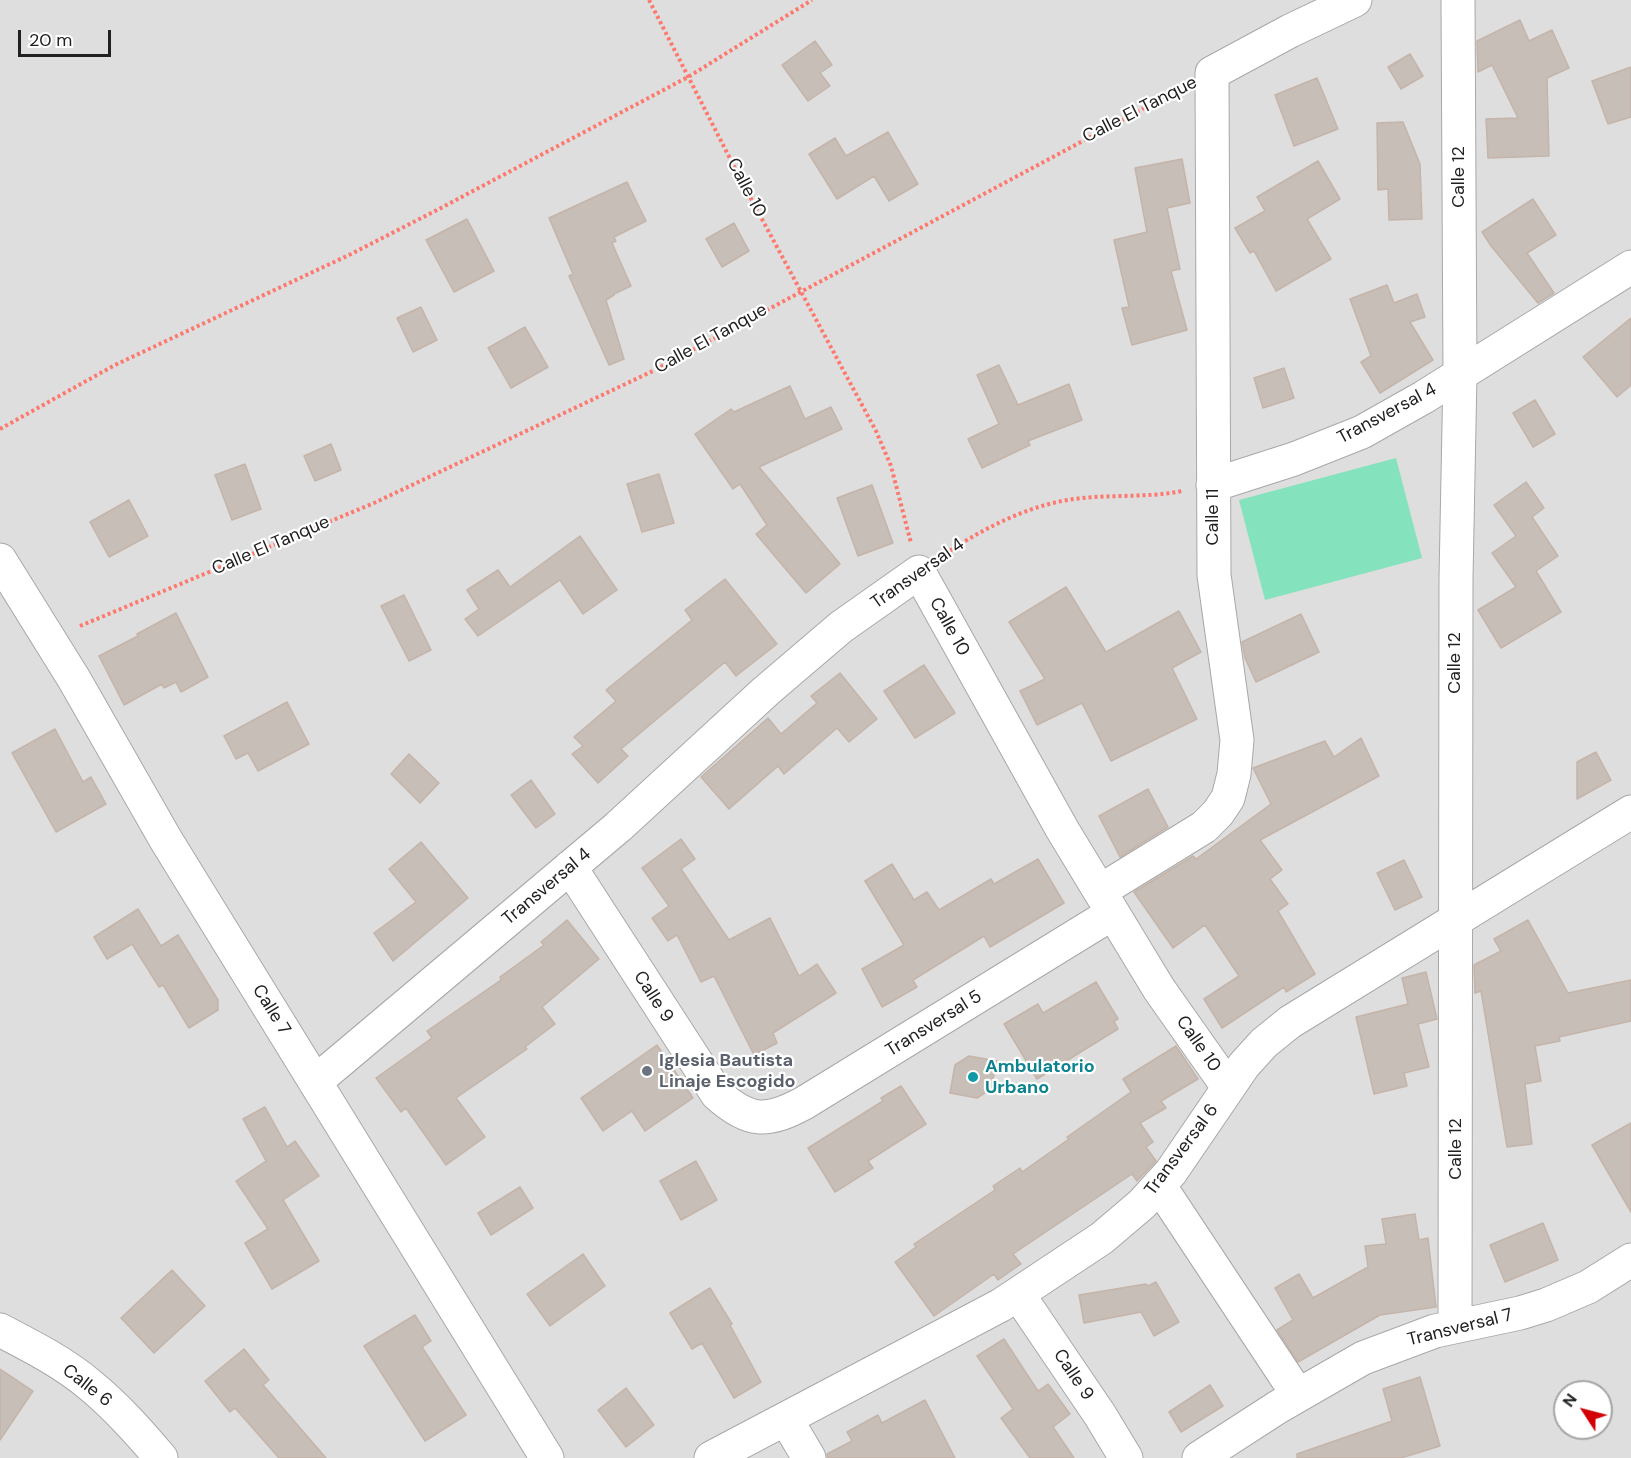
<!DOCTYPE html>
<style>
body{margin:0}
#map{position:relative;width:1631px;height:1458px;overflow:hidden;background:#f2eee8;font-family:"DM Sans",sans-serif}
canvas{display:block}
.north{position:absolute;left:1553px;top:1380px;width:60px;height:60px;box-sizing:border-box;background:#fff;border:2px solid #a6a6a6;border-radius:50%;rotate:306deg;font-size:16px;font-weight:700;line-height:24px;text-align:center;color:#212121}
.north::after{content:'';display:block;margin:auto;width:21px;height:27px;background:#d20005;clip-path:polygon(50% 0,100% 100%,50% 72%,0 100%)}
.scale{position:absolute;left:18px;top:30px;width:93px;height:27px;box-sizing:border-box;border:3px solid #212121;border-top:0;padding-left:8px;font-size:18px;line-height:21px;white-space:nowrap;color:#212121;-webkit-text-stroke:4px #fff;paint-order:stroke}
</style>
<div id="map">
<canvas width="1631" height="1458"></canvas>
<div class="north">N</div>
<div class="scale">20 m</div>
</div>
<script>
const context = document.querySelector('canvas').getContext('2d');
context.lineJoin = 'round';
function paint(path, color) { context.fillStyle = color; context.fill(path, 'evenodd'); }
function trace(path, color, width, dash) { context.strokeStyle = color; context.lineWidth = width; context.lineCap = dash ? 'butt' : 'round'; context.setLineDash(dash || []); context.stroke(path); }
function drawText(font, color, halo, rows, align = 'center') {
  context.font = font + ' "DM Sans",sans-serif'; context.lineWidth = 4.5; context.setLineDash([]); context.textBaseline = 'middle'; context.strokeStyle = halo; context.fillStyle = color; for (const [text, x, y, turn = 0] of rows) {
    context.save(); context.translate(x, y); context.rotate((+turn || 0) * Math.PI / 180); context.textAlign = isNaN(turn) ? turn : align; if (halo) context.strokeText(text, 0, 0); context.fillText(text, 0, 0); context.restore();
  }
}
paint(new Path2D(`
 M 0,0 L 1631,0 L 1631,1458 L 0,1458 ZM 1565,1392 L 1601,1392 L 1601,1428 L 1565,1428 Z`), '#dfdede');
paint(new Path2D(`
 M 1396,458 L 1422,558 L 1265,600 L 1239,500 Z`), '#84e2bc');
const building = new Path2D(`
 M 1520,20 L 1529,41 L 1552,30 L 1569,68 L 1547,78 L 1549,156 L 1488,158 L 1486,119 L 1518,118 L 1492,65 L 1478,72 L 1477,41 Z
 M 815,41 L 832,65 L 820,73 L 830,86 L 808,101 L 782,65 Z
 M 1410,54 L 1423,76 L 1401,89 L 1388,67 Z
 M 1631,67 L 1631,117 L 1608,124 L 1592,81 Z
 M 1317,78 L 1338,129 L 1294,146 L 1275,95 Z
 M 1403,122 L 1420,164 L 1422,219 L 1389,220 L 1388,189 L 1378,190 L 1377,123 Z
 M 888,132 L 918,184 L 889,201 L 874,176 L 837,199 L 809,154 L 835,138 L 846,156 Z
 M 1182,159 L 1190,203 L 1167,208 L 1180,269 L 1171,271 L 1187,330 L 1132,345 L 1122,308 L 1129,307 L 1114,240 L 1147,232 L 1135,168 Z
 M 1318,161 L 1340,199 L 1307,219 L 1331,259 L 1276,291 L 1254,251 L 1250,253 L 1235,228 L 1265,211 L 1257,197 Z
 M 627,182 L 646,221 L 614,237 L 616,241 L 612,243 L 631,286 L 614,294 L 614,295 L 606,300 L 624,359 L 609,365 L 569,276 L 573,274 L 549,218 Z
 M 1533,199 L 1556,235 L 1527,253 L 1554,293 L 1538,303 L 1491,246 L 1482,232 Z
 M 467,219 L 494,271 L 454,292 L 426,240 Z
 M 734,223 L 749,251 L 722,267 L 706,239 Z
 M 1387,285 L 1394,303 L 1417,294 L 1425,317 L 1410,322 L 1433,360 L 1380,393 L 1361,362 L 1371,356 L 1350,299 Z
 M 421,307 L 437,340 L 413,352 L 397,318 Z
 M 1631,318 L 1631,385 L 1617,397 L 1583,357 Z
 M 525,327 L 548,367 L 511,388 L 488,348 Z
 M 999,365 L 1018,405 L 1069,384 L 1082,420 L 1028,441 L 1030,445 L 982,468 L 968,439 L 999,424 L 977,375 Z
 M 1284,368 L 1294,398 L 1263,408 L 1254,378 Z
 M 790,386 L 805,419 L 831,407 L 842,429 L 759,467 L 840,564 L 806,593 L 756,534 L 767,525 L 740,484 L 733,489 L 695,434 L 731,409 L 734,412 Z
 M 1535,400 L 1555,434 L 1533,447 L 1513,413 Z
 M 331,444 L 341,470 L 315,481 L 304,456 Z
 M 245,464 L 261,509 L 232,520 L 215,475 Z
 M 659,474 L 674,523 L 642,532 L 627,484 Z
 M 1526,482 L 1544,508 L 1532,517 L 1558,556 L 1536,571 L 1561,612 L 1501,648 L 1478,610 L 1516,587 L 1492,553 L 1516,536 L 1494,505 Z
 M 872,485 L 893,543 L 858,556 L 837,498 Z
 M 129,500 L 148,536 L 109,557 L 90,522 Z
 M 580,536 L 617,590 L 583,614 L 560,580 L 478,636 L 465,619 L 479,609 L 467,590 L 498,570 L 510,587 Z
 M 725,579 L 777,644 L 736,676 L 725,662 L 621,749 L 628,756 L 598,783 L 572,754 L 583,746 L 574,737 L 616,701 L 606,690 L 692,620 L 685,610 Z
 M 1066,587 L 1106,652 L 1179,611 L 1201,652 L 1172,668 L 1197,719 L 1111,761 L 1082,703 L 1037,725 L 1020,691 L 1045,679 L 1009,622 Z
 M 404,595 L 431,650 L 409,661 L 381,606 Z
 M 176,613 L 208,677 L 181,692 L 176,682 L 164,688 L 162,684 L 124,705 L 99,656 L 138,636 L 137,634 Z
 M 1301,614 L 1319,652 L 1256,682 L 1245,658 L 1242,642 Z
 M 924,665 L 955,713 L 915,738 L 884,691 Z
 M 840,673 L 877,719 L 849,742 L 837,728 L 784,774 L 778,766 L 729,809 L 701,777 L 768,718 L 781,734 L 817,703 L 811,696 Z
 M 287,702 L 309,744 L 258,771 L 248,753 L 236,759 L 224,736 Z
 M 55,729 L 83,782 L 91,777 L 106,804 L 56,832 L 12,753 Z
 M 1361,738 L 1379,776 L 1260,840 L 1282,870 L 1270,879 L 1288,904 L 1278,911 L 1315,974 L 1286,992 L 1284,987 L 1222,1028 L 1204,999 L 1239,976 L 1205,925 L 1173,948 L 1134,892 L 1193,856 L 1196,859 L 1271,804 L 1253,768 L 1325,741 L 1334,757 Z
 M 1596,752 L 1611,780 L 1577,799 L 1577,762 Z
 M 409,754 L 439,783 L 420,803 L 391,774 Z
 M 531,780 L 555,814 L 536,828 L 511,795 Z
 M 1148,789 L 1168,827 L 1120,857 L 1099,816 Z
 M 681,839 L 695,859 L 681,869 L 729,940 L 770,918 L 799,976 L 817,964 L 836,993 L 773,1033 L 777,1043 L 754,1055 L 714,976 L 701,982 L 677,935 L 668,941 L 652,918 L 669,906 L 642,868 Z
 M 421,842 L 468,898 L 393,961 L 374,933 L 416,902 L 389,869 Z
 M 1038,859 L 1064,903 L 990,947 L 984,936 L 913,980 L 917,987 L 882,1007 L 862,969 L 904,945 L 865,881 L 892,864 L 914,900 L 927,892 L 939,910 L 991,879 L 994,884 Z
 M 1404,860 L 1422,897 L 1395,910 L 1377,873 Z
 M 138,909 L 161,946 L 178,935 L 218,1000 L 218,1010 L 189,1028 L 163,985 L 159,987 L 132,944 L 107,959 L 94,937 Z
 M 567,920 L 599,959 L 542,1007 L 555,1024 L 525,1047 L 527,1049 L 456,1098 L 485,1137 L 446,1165 L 406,1108 L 401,1112 L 376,1078 L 432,1038 L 427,1031 L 501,980 L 500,977 L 544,945 L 541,942 Z
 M 1528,920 L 1568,993 L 1631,980 L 1631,1021 L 1559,1037 L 1560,1041 L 1535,1046 L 1541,1081 L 1525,1084 L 1532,1144 L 1507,1147 L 1481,991 L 1475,993 L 1474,965 L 1501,951 L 1494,939 Z
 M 1426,972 L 1437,1019 L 1418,1024 L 1429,1067 L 1404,1073 L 1407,1086 L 1374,1094 L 1356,1017 L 1408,1004 L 1402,978 Z
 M 1096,982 L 1118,1019 L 1114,1021 L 1118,1029 L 1037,1079 L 1004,1024 L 1038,1004 L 1043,1013 Z
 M 657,1045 L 693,1098 L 645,1131 L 632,1111 L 603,1131 L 581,1098 Z
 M 1176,1046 L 1198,1079 L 1161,1101 L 1166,1108 L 1140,1123 L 1153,1142 L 1146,1147 L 1156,1161 L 1137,1181 L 1132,1174 L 1013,1254 L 1021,1264 L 998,1280 L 994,1274 L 934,1316 L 895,1262 L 916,1247 L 914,1244 L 995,1190 L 993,1186 L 1020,1168 L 1022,1172 L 1069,1139 L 1067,1137 L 1131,1092 L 1123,1079 Z
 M 969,1056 L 997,1061 L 991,1089 L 977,1098 L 950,1093 L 955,1065 Z
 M 901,1086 L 926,1124 L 868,1161 L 873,1168 L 835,1192 L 808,1148 L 883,1101 L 881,1098 Z
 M 265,1107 L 287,1147 L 295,1141 L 319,1176 L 283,1200 L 319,1261 L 272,1289 L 245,1243 L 268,1229 L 236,1181 L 266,1161 L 243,1119 Z
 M 1631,1123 L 1631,1212 L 1592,1145 Z
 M 696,1161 L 717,1200 L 681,1220 L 660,1181 Z
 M 520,1187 L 533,1208 L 491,1235 L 478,1213 Z
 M 1415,1214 L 1419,1240 L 1428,1238 L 1436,1307 L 1380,1315 L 1298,1362 L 1277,1330 L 1293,1320 L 1275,1288 L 1299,1274 L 1313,1298 L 1368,1267 L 1365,1246 L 1386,1244 L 1382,1219 Z
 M 1543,1223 L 1558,1260 L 1505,1282 L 1490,1245 Z
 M 583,1254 L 605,1286 L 550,1326 L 527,1294 Z
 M 172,1270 L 205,1306 L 154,1353 L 121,1318 Z
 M 1156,1282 L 1179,1322 L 1154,1336 L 1141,1312 L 1084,1323 L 1079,1295 L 1146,1284 L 1148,1286 Z
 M 710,1288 L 732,1324 L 730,1325 L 761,1382 L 734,1398 L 702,1343 L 692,1349 L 670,1313 Z
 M 415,1315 L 431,1341 L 422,1347 L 466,1415 L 425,1441 L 364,1346 Z
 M 1004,1339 L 1038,1391 L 1048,1384 L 1070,1414 L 1053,1427 L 1074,1458 L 1030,1458 L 1001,1418 L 1013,1409 L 977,1356 Z
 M 244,1349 L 269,1380 L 263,1385 L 326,1458 L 279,1458 L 235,1408 L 230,1412 L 205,1381 Z
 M 0,1369 L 33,1391 L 0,1440 Z
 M 1420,1377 L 1440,1446 L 1401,1458 L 1297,1458 L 1297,1454 L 1392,1421 L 1383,1389 Z
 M 1210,1385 L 1223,1406 L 1181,1432 L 1169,1412 Z
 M 626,1388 L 654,1425 L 626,1447 L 598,1410 Z
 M 925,1400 L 955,1458 L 828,1458 L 827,1454 L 852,1441 L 847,1432 L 878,1415 L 882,1423 Z`);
paint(building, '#c7beb7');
trace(building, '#c4b4a9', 1.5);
const minor = new Path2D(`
 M 1213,485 L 1294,459 L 1362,432 L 1424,397 L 1631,267
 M 0,560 L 74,679 L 166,840 L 547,1458
 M 570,867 L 717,1094 C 749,1123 767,1123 804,1103 L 1113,913
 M 1100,891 L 1204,827 L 1218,813 L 1228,798 L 1234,774 L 1237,740 L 1214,575 L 1212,73 L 1290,31 L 1355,0
 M 315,1082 L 618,827 L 766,691 L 841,627 L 919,572 L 1062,829 L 1159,989 L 1228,1087
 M 1159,1185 L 1298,1395
 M 1018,1294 L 1100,1415 L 1126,1458
 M 1455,1326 L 1456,578 L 1460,374 L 1458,0
 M 0,1330 C 31,1346 64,1363 90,1385 C 117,1407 139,1432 161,1458
 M 786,1419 L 809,1458
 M 711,1458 L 1001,1305 L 1102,1238 L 1142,1204 L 1171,1172 L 1244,1065 L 1264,1043 L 1290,1022 L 1631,812
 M 1199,1458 L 1278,1407 L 1363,1358 L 1435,1331 L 1520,1313 L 1546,1305 L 1588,1287 L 1631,1260`);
trace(minor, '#a8a8a8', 35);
trace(new Path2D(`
 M 649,0 L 742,182 L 876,431 L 891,466 L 911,543
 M 0,429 L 115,365 L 349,255 L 439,209 L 688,77 L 812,0
 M 945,554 C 979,531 1021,509 1062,501 C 1102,493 1143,499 1182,491
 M 80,626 L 374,503 L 655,370 L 1180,89`), '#fd786d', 4, [3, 3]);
trace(minor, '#fff', 33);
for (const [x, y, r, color] of [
 [647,1071,6,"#6b7280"],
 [973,1077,6,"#0f9aa8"]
]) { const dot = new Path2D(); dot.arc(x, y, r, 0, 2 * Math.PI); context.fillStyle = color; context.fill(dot); trace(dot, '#fff', 2); }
drawText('18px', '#212121', '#fff', [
 ["Calle El Tanque",1140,110,-27],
 ["Calle 12",1459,177,-90],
 ["Calle 10",746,188,62],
 ["Calle El Tanque",711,339,-29],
 ["Transversal 4",1387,414,-28],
 ["Calle 11",1213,517,-90],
 ["Calle El Tanque",271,546,-23],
 ["Transversal 4",918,574,-35],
 ["Calle 10",949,627,61],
 ["Calle 12",1455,663,-90],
 ["Transversal 4",547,887,-40],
 ["Calle 9",653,997,57],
 ["Calle 7",271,1010,58],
 ["Transversal 5",934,1024,-32],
 ["Calle 10",1198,1044,55],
 ["Calle 12",1456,1149,-90],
 ["Transversal 6",1182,1150,-53],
 ["Transversal 7",1460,1328,-14],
 ["Calle 9",1073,1375,56],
 ["Calle 6",87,1386,38]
]);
drawText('bold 18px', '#5b616d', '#fff', [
 ["Iglesia Bautista",659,1061],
 ["Linaje Escogido",659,1082]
], 'left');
drawText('bold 18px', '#0d838f', '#fff', [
 ["Ambulatorio",985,1067],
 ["Urbano",985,1088]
], 'left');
</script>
